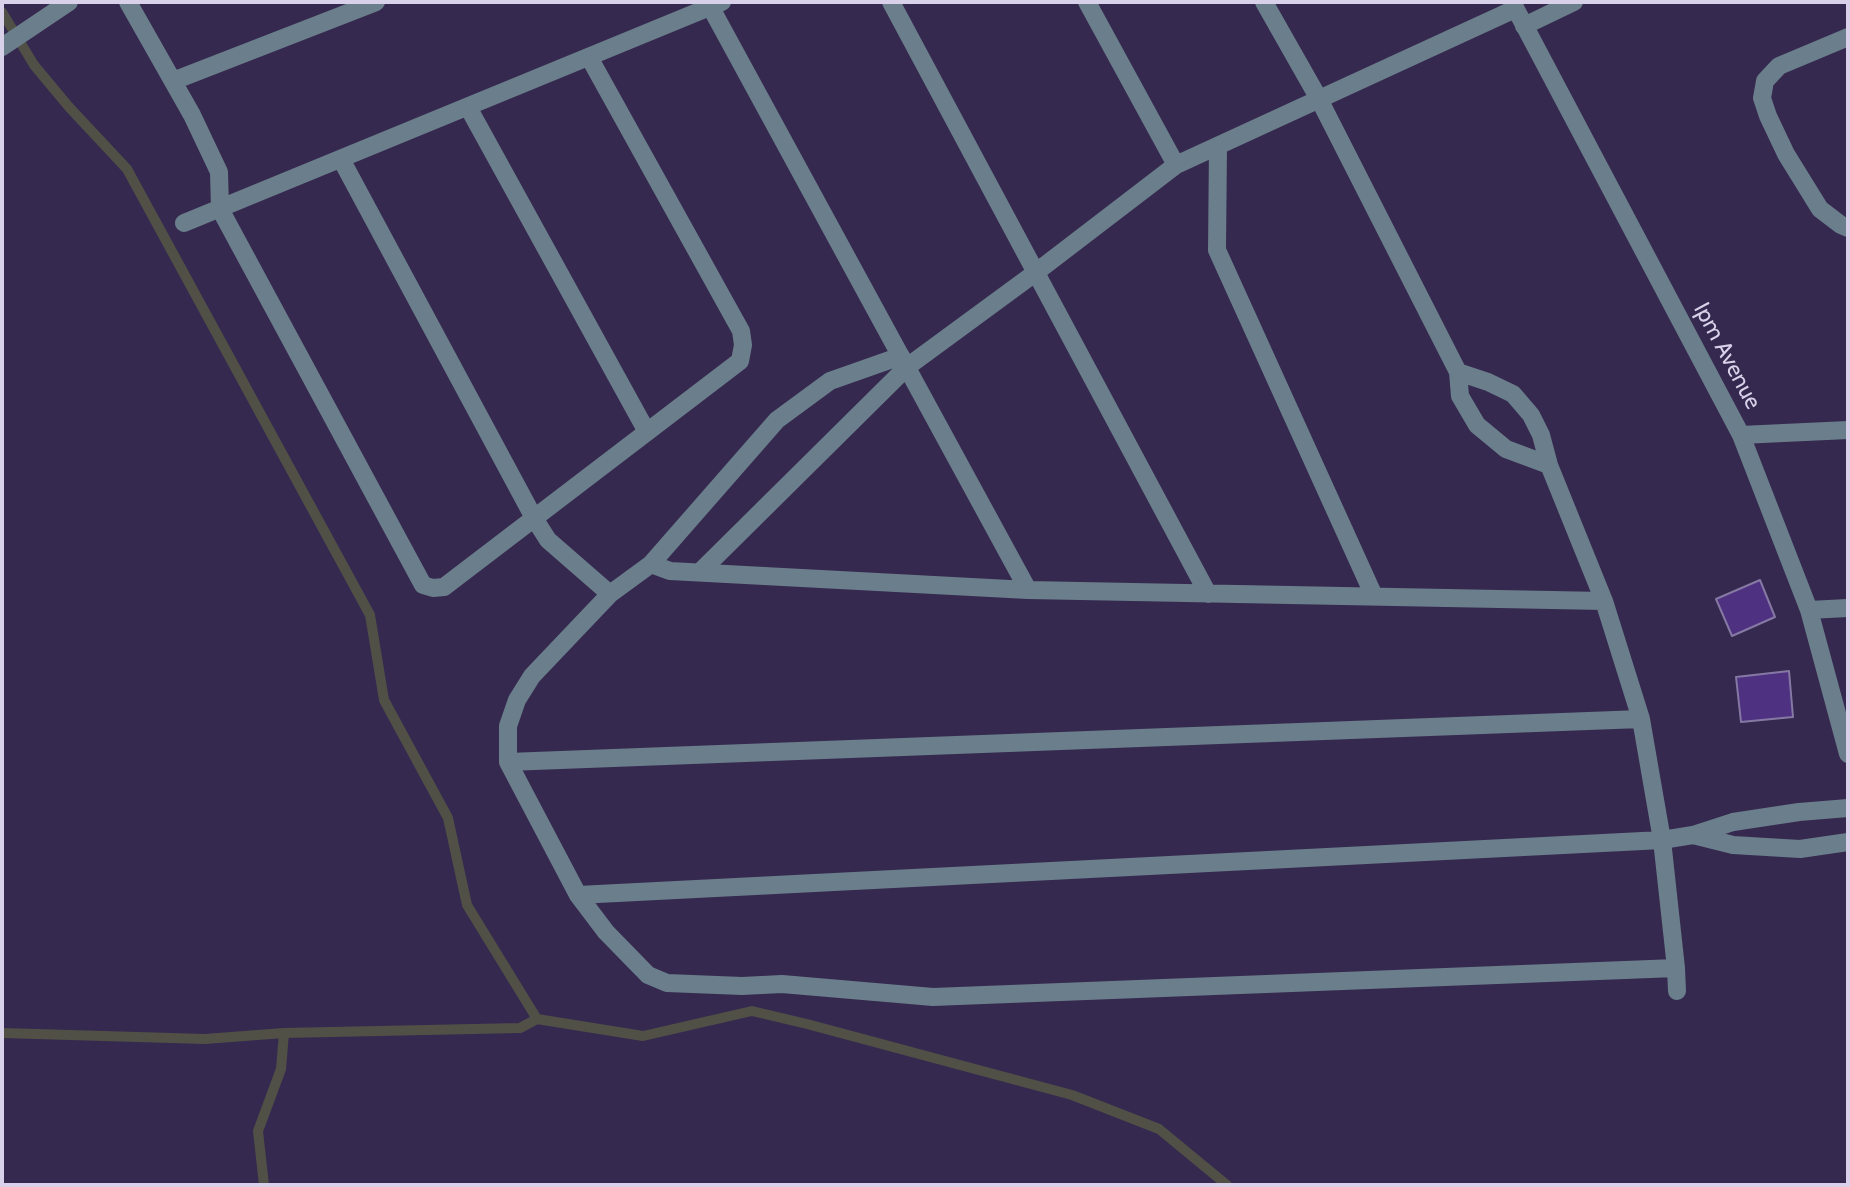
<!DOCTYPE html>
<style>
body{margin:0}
#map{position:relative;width:1850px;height:1187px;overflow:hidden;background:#35294f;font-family:Cabin,sans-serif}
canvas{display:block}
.frame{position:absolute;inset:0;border:4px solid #d8d1e9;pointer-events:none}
</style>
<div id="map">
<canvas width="1850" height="1187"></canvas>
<div class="frame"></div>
</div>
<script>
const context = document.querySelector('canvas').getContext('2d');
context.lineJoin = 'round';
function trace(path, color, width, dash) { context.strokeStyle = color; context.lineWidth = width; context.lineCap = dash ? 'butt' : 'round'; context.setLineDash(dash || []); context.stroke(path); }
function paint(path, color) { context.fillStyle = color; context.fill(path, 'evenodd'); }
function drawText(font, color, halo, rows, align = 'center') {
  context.font = font + ' Cabin,sans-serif'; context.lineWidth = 5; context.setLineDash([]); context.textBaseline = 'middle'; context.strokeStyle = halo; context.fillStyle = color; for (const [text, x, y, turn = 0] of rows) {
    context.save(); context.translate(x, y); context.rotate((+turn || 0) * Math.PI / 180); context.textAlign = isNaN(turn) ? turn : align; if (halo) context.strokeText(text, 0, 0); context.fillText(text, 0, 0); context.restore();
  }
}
trace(new Path2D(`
 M 2,12 L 34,65 L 69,107 L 127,169 L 370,615 L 384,700 L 448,818 L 467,905 L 537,1019 L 643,1036 L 752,1011 L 807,1024 L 1072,1095 L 1159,1129 L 1227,1185
 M 2,1033 L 205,1039 L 284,1033 L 520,1028 L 537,1019
 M 264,1185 L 258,1131 L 281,1069 L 284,1033`), '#505046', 10);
const building = new Path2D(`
 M 1760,580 L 1775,617 L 1732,636 L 1716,599 Z
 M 1789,671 L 1793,717 L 1741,722 L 1736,677 Z`);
paint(building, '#4f3182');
trace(building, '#8579a4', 2);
trace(new Path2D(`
 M 128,2 L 192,115 L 219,172 L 220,209 L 423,585 L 433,588 L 444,587 L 740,361 L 743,345 L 741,331 L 589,57
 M 891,2 L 1208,594
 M 1087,2 L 1176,165
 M 1264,2 L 1319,99 L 1458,372 L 1460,396 L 1477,425 L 1506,449 L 1549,465
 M 1512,2 L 1741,435 L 1809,610 L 1848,754
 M 710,6 L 1028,590
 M 1524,26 L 1574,2
 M 1848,37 L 1779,66 L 1765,81 L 1762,98 L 1768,116 L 1786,154 L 1820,209 L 1841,225 L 1848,228
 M 2,47 L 69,2
 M 173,81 L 376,2
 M 468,107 L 647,432
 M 1218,146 L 1217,250 L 1374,596
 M 341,159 L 534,518 L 548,540 L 610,594
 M 184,223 L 722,2
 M 1458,372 L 1488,382 L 1513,394 L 1531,415 L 1541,435 L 1549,465 L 1604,601 L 1641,719 L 1662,840 L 1676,968 L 1677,991
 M 1741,435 L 1848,430
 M 651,564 L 777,420 L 830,381 L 901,356
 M 700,572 L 907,367 L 1035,273 L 1176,165 L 1515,9
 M 1604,601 L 1028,590 L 670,571 L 651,564 L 610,594 L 532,676 L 517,700 L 508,726 L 508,762 L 578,895 L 606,932 L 648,975 L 667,983 L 742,986 L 782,984 L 933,997 L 1676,968
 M 1809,610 L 1848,608
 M 508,762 L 1641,719
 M 1693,835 L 1733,845 L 1800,849 L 1848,842
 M 578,895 L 1662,840 L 1693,835 L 1733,822 L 1799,812 L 1848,808`), '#6b7e8b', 18);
drawText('23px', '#d8d1e9', '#35294f', [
 ["Ipm Avenue",1727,356,62]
]);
</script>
